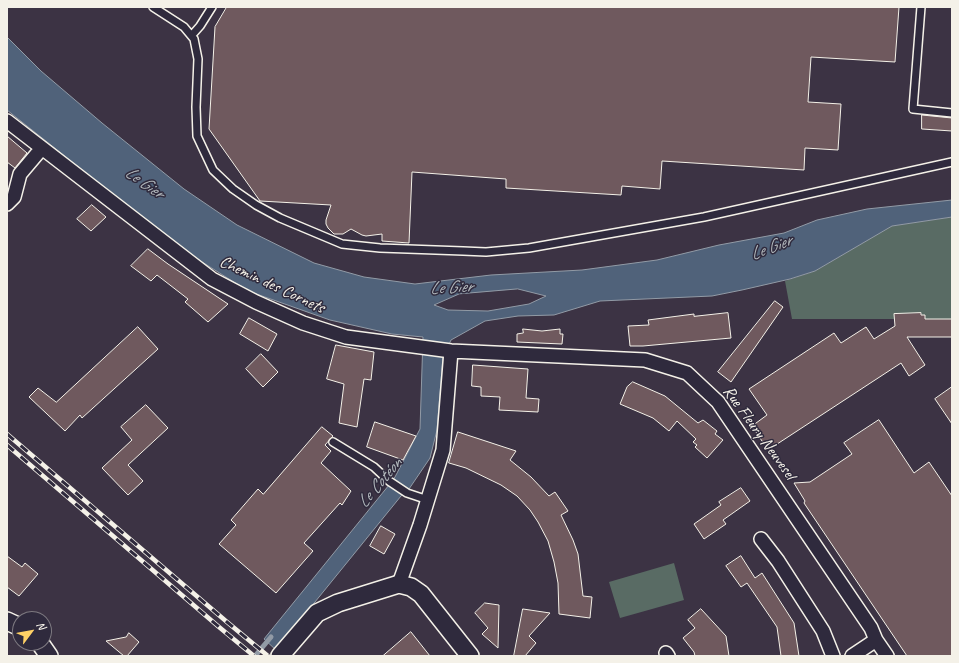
<!DOCTYPE html>
<meta charset="utf-8">
<style>
body{margin:0}
#map{position:relative;width:959px;height:663px;overflow:hidden;background:#3c3344;font-family:Caveat,sans-serif}
canvas{display:block}
.frame{position:absolute;inset:0;border:8px solid #f4f1e8;pointer-events:none}
.north{position:absolute;left:12px;top:611px;width:40px;height:40px;box-sizing:border-box;background:#2f2a3d;border:1px solid #7e7a81;border-radius:50%;rotate:58deg;font-size:11px;font-weight:700;line-height:16px;text-align:center;color:#f4f1e8}
.north::after{content:'';display:block;margin:auto;width:14px;height:18px;background:#ffd166;clip-path:polygon(50% 0,100% 100%,50% 72%,0 100%)}
</style>
<div id="map">
<canvas width="959" height="663"></canvas>
<div class="frame"></div>
<div class="north">N</div>
</div>
<script>
const context = document.querySelector('canvas').getContext('2d');
context.lineJoin = 'round';
function paint(path, color) { context.fillStyle = color; context.fill(path, 'evenodd'); }
function trace(path, color, width, dash) { context.strokeStyle = color; context.lineWidth = width; context.lineCap = dash ? 'butt' : 'round'; context.setLineDash(dash || []); context.stroke(path); }
function drawText(font, color, halo, rows, align = 'center') {
  context.font = font + ' Caveat,sans-serif'; context.lineWidth = 3; context.setLineDash([]); context.textBaseline = 'middle'; context.strokeStyle = halo; context.fillStyle = color; for (const [text, x, y, turn = 0] of rows) {
    context.save(); context.translate(x, y); context.rotate((+turn || 0) * Math.PI / 180); context.textAlign = isNaN(turn) ? turn : align; if (halo) context.strokeText(text, 0, 0); context.fillText(text, 0, 0); context.restore();
  }
}
paint(new Path2D(`
 M 952,217 L 952,319 L 925,319 L 921,313 L 895,314 L 895,319 L 792,319 L 785,281 L 815,271 L 891,226 Z
 M 674,563 L 684,600 L 620,618 L 609,582 Z`), '#596b64');
const water = new Path2D(`
 M 7,37 L 41,71 L 102,123 L 184,189 L 237,225 L 314,263 L 364,277 L 415,284 L 491,275 L 582,270 L 657,260 L 719,245 L 784,233 L 817,220 L 867,209 L 952,200 L 952,217 L 892,226 L 815,271 L 790,279 L 742,290 L 712,296 L 600,301 L 554,315 L 518,316 L 485,321 L 451,340 L 443,357 L 437,430 L 430,458 L 409,489 L 401,496 L 276,650 L 264,639 L 389,485 L 395,477 L 420,429 L 423,337 L 392,334 L 330,320 L 248,291 L 199,260 L 96,181 L 7,110 ZM 518,289 L 546,296 L 529,304 L 488,311 L 448,310 L 434,305 L 459,294 Z`);
paint(water, '#50627a');
trace(water, '#929ba6', 1);
trace(new Path2D(`
 M 255,656 L 271,637`), '#929ba6', 5);
const building = new Path2D(`
 M 227,7 L 899,7 L 895,62 L 811,57 L 808,102 L 841,104 L 838,150 L 805,148 L 804,170 L 662,161 L 660,189 L 622,186 L 621,195 L 506,188 L 506,179 L 412,172 L 409,243 L 382,241 L 382,234 L 366,236 L 362,235 L 351,229 L 343,234 L 334,234 L 328,228 L 326,224 L 326,220 L 331,205 L 260,201 L 209,129 L 215,27 Z
 M 922,115 L 952,118 L 952,131 L 922,129 Z
 M 7,136 L 27,153 L 15,168 L 7,162 Z
 M 92,205 L 106,217 L 91,231 L 77,219 Z
 M 148,249 L 168,264 L 228,304 L 208,322 L 185,302 L 188,299 L 157,275 L 151,281 L 131,266 Z
 M 775,301 L 783,307 L 731,382 L 718,372 Z
 M 728,313 L 731,338 L 643,346 L 630,346 L 628,326 L 649,325 L 648,320 L 694,314 L 694,316 Z
 M 921,313 L 921,315 L 925,315 L 925,319 L 952,319 L 952,337 L 907,337 L 925,365 L 909,376 L 901,363 L 768,450 L 752,426 L 767,415 L 749,389 L 834,333 L 841,343 L 866,327 L 874,339 L 895,326 L 894,314 Z
 M 249,318 L 277,334 L 268,351 L 240,334 Z
 M 138,327 L 158,349 L 82,418 L 80,415 L 65,431 L 29,397 L 38,388 L 56,402 Z
 M 523,329 L 542,331 L 560,329 L 560,334 L 563,334 L 562,344 L 517,342 L 517,334 L 523,333 Z
 M 336,345 L 374,352 L 371,380 L 364,379 L 357,427 L 339,423 L 344,384 L 327,379 Z
 M 261,354 L 278,372 L 263,387 L 246,369 Z
 M 473,365 L 528,369 L 526,398 L 539,399 L 538,412 L 499,410 L 500,397 L 481,396 L 481,387 L 472,386 Z
 M 633,382 L 665,396 L 698,423 L 703,420 L 717,431 L 715,434 L 723,440 L 707,458 L 695,447 L 697,445 L 693,442 L 696,439 L 677,421 L 669,431 L 653,418 L 620,404 L 627,387 Z
 M 952,387 L 952,424 L 935,399 Z
 M 146,405 L 168,428 L 128,465 L 143,481 L 128,495 L 102,468 L 132,440 L 121,427 Z
 M 879,420 L 914,473 L 929,462 L 952,496 L 952,656 L 907,656 L 804,503 L 805,501 L 794,483 L 810,482 L 852,454 L 844,443 Z
 M 375,422 L 416,436 L 403,460 L 367,447 Z
 M 322,427 L 333,436 L 325,445 L 331,451 L 321,463 L 351,491 L 342,505 L 340,503 L 304,543 L 313,551 L 276,593 L 219,544 L 236,525 L 231,520 L 258,489 L 263,494 Z
 M 458,432 L 516,451 L 510,460 L 531,477 L 549,496 L 555,492 L 568,511 L 561,515 L 573,540 L 578,554 L 583,596 L 592,597 L 590,618 L 559,614 L 558,583 L 554,562 L 548,541 L 538,522 L 530,510 L 517,496 L 501,485 L 466,468 L 449,463 Z
 M 741,488 L 750,501 L 723,520 L 726,524 L 704,539 L 694,524 L 721,505 L 719,502 Z
 M 381,526 L 395,534 L 384,554 L 370,546 Z
 M 7,556 L 22,567 L 25,563 L 38,574 L 19,596 L 7,587 Z
 M 741,556 L 755,578 L 762,573 L 794,623 L 799,656 L 781,656 L 777,627 L 747,583 L 741,587 L 726,566 Z
 M 485,603 L 499,605 L 498,648 L 482,634 L 488,628 L 475,613 Z
 M 523,609 L 550,613 L 529,636 L 536,643 L 525,656 L 514,656 Z
 M 701,609 L 726,636 L 729,656 L 695,656 L 694,652 L 683,638 L 695,628 L 688,620 Z
 M 411,632 L 430,656 L 383,656 Z
 M 129,633 L 139,642 L 127,656 L 124,656 L 106,641 L 126,637 Z`);
paint(building, '#6f595e');
trace(building, '#f4f1e8', 1);
const service = new Path2D(`
 M 153,7 L 184,27 L 194,39 L 198,59 L 196,107 L 197,136 L 213,170 L 233,189 L 256,205 L 280,218 L 342,244 L 380,248 L 463,251 L 486,252 L 529,248 L 704,217 L 952,162
 M 921,7 L 913,109 L 952,113
 M 192,35 L 200,26 L 212,7
 M 333,442 L 374,467 L 389,481 L 407,493 L 428,500`);
const minor = new Path2D(`
 M 7,121 L 212,279 L 256,302 L 303,323 L 346,337 L 451,351 L 645,360 L 687,373 L 718,402 L 871,628 L 876,640 L 887,656
 M 7,204 L 14,197 L 20,174 L 42,148
 M 761,539 L 778,561 L 823,631 L 833,656
 M 399,584 L 420,525 L 443,450 L 451,351
 M 666,653 L 668,656
 M 852,656 L 876,640`);
const tertiary = new Path2D(`
 M 7,621 L 20,627
 M 40,643 L 49,656
 M 280,656 L 317,613 L 338,603 L 399,584 L 411,587 L 421,594 L 470,656`);
trace(service, '#f4f1e8', 10);
trace(minor, '#f4f1e8', 16);
trace(tertiary, '#f4f1e8', 20);
trace(service, '#2f2a3d', 7);
trace(minor, '#2f2a3d', 13);
trace(tertiary, '#2f2a3d', 17);
const rail = new Path2D(`
 M 7,434 L 227,622 L 268,656
 M 7,445 L 219,627 L 254,656`);
trace(rail, '#f4f1e8', 4.5);
trace(rail, '#2f2a3d', 3, [9]);
drawText('17px', '#f4f1e8', '#2f2a3d', [
 ["Chemin des Cornets",272,285,25],
 ["Rue Fleury Neuvesel",759,433,54]
]);
drawText('italic 18px', '#b2b8bc', '#2f2a3d', [
 ["Le Gier",144,183,35],
 ["Le Gier",771,248,-21],
 ["Le Gier",451,288,-3],
 ["Le Cotéon",380,483,-50]
]);
</script>
